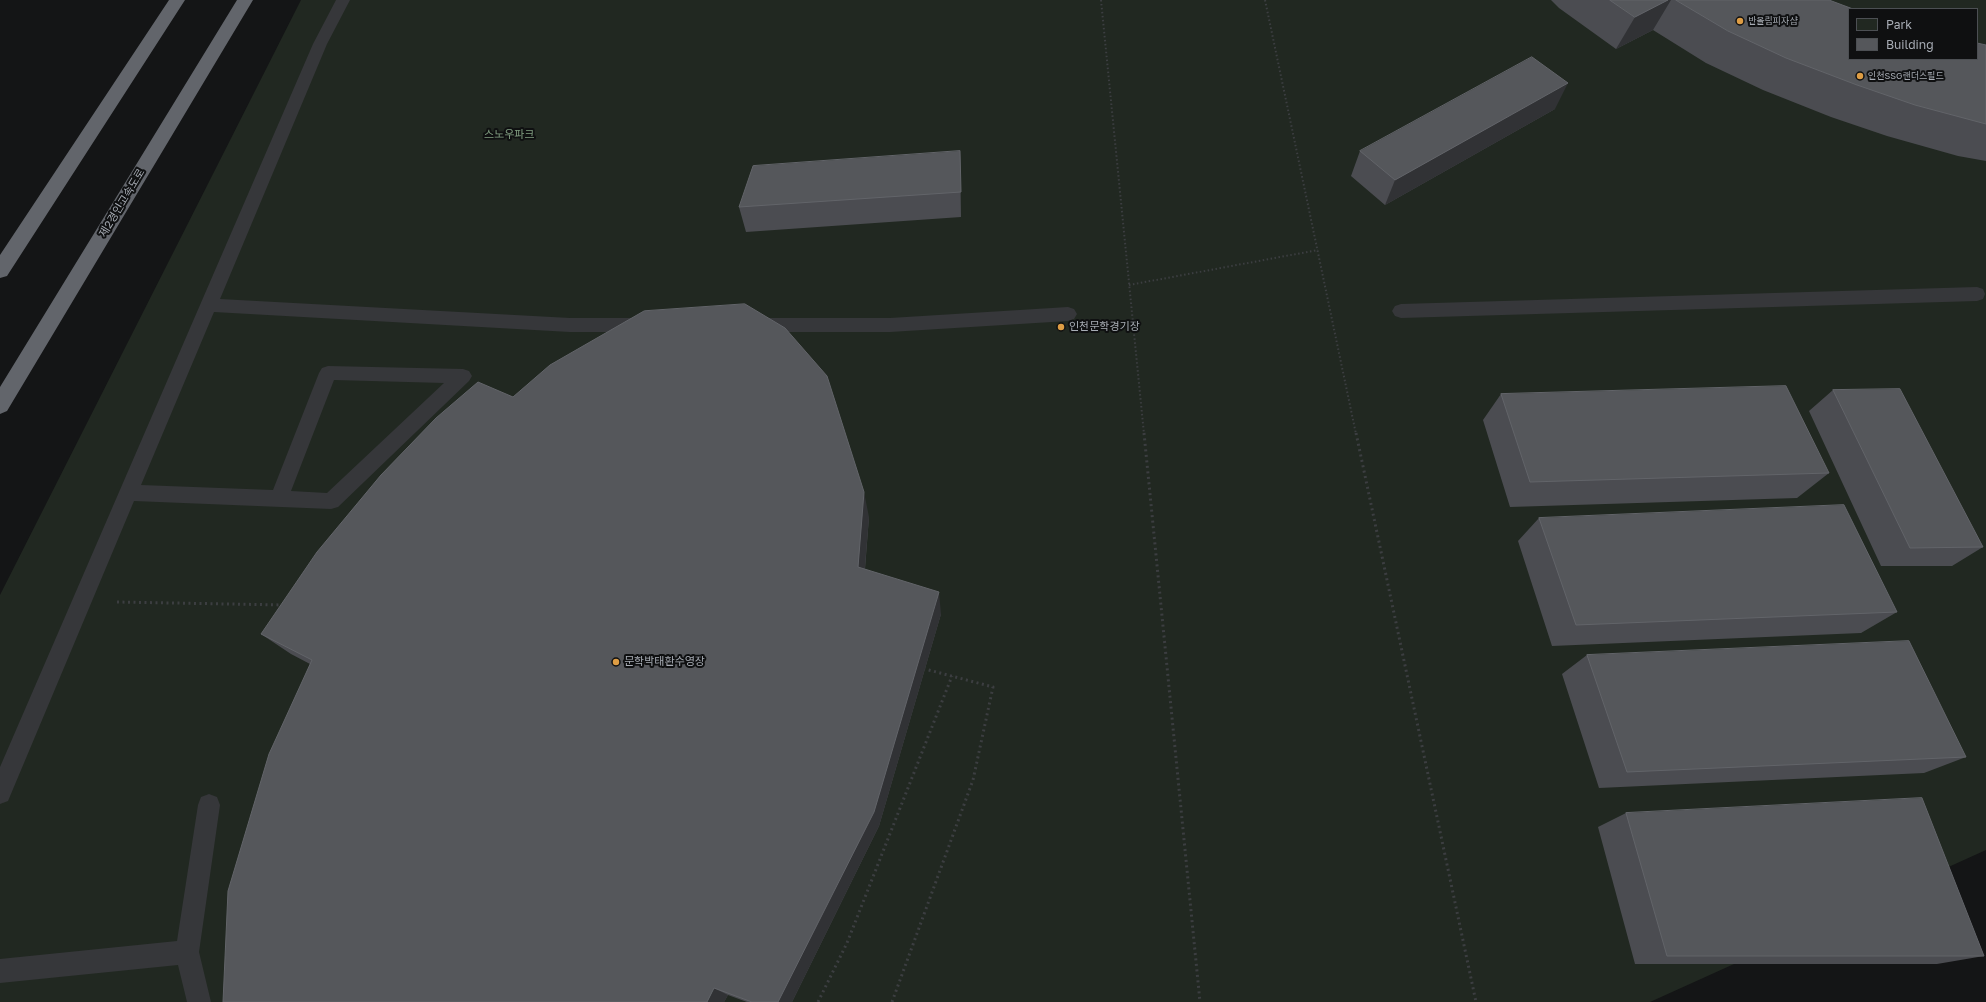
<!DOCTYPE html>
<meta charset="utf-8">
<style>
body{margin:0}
#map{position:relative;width:1986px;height:1002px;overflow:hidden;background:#141516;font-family:"Golos Text",sans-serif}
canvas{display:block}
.legend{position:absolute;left:1848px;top:8px;width:130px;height:52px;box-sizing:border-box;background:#0f1011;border:1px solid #4c4f53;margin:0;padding:5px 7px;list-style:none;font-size:12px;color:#a8adb5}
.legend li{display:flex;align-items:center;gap:8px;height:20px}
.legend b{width:20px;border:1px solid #4c4f53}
</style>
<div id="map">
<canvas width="1986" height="1002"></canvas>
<ul class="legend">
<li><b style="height:11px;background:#212821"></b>Park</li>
<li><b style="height:11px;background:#55575b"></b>Building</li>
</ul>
</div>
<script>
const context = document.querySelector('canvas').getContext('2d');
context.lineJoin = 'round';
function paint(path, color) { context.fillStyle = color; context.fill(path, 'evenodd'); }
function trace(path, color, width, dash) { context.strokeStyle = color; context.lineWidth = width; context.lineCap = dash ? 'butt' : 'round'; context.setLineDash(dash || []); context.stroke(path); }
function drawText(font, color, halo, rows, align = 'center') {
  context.font = font + ' "Golos Text","Noto Sans KR",sans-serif'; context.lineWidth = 4; context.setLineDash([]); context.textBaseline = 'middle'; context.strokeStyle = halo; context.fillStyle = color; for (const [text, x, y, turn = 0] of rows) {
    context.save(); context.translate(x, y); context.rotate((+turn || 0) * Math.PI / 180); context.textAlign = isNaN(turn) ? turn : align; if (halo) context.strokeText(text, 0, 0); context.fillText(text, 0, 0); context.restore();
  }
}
paint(new Path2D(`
 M 301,0 L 1986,0 L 1986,850 L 1650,1002 L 0,1002 L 0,595 ZM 1849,9 L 1977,9 L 1977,59 L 1849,59 Z`), '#212821');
trace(new Path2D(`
 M 1101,0 L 1144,434
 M 1265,0 L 1356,434
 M 1129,285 L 1318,250`), '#3c3e41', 2, [1.5, 2.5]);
trace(new Path2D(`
 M 1144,433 L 1200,1002
 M 1356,433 L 1476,1002
 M 117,602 L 284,605
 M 818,1002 L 847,943 L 952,676
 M 892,1002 L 973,780 L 993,687 L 925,669`), '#3c3e41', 3, [2, 3.5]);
paint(new Path2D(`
 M 336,0 L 350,0 L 327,44 L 220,299 L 570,318 L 645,318 L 651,320 L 654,325 L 651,330 L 645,332 L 570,332 L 214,312 L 141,485 L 273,490 L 319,373 L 322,368 L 328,366 L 463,369 L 469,371 L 472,376 L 469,381 L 338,507 L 331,509 L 134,501 L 8,801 L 0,804 L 0,767 L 313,44 ZM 334,380 L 444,383 L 327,493 L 291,491 Z
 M 1977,287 L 1983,289 L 1985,294 L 1983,299 L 1977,301 L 1401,318 L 1395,316 L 1392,311 L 1395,306 L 1401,304 Z
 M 1068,307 L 1074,309 L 1077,314 L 1074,319 L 1068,321 L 890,332 L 754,332 L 748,330 L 745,325 L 748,320 L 754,318 L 890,318 Z
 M 209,794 L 217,797 L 220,805 L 199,952 L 211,1002 L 187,1002 L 178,965 L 0,983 L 0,959 L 177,941 L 198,805 L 201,797 Z`), '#36373a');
paint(new Path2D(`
 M 169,0 L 185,0 L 7,276 L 0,278 L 0,255 Z
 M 237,0 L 253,0 L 7,411 L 0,414 L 0,387 Z`), '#62656b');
paint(new Path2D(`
 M 1551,0 L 1829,0 L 1849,59 L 1986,45 L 1986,161 L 1958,156 L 1887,136 L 1831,117 L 1763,90 L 1706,63 L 1653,30 L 1616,49 L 1559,8 Z
 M 1555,109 L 1385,205 L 1351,176 L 1360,151 Z
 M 960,151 L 961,217 L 746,232 L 739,207 Z
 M 1833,390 L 1983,547 L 1952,566 L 1881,566 L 1809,411 Z
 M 1501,394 L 1829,473 L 1797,498 L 1510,507 L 1483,420 Z
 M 513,397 L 869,517 L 865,569 L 941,614 L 879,826 L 792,1002 L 747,1002 L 728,995 L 724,1002 L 223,1002 L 310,664 L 291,654 L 261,634 Z
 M 1539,518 L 1897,612 L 1861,633 L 1552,646 L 1518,541 Z
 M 1587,655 L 1966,757 L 1924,773 L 1599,788 L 1562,674 Z
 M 1626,813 L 1984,956 L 1937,964 L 1635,964 L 1598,827 Z`), '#4b4c51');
paint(new Path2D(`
 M 1668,0 L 1671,0 L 1653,30 L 1616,49 L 1635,17 Z
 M 1568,83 L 1555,109 L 1385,205 L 1395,180 Z
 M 864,492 L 869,517 L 863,590 L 858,567 Z
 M 939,592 L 941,614 L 879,826 L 792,1002 L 778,1002 Z
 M 714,988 L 728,995 L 724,1002 L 707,1002 Z`), '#313235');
const building = new Path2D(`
 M 1610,0 L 1668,0 L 1635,17 Z
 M 1676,0 L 1829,0 L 1853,9 L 1849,9 L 1849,59 L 1977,59 L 1977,43 L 1986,45 L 1986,124 L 1915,105 L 1857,85 L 1786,58 L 1728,31 Z
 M 1532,57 L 1568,83 L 1395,180 L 1360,151 Z
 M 960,151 L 961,192 L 739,207 L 753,166 Z
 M 745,304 L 785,328 L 827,376 L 864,492 L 858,567 L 939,592 L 874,812 L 778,1002 L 752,1002 L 714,988 L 707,1002 L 223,1002 L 228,891 L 269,754 L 312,660 L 261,634 L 317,552 L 381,475 L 436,418 L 478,382 L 513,397 L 550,365 L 644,311 Z
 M 1786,386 L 1829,473 L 1530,482 L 1501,394 Z
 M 1900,389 L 1983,547 L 1910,548 L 1833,390 Z
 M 1844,505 L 1897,612 L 1576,625 L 1539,518 Z
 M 1909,641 L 1966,757 L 1627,772 L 1587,655 Z
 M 1922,798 L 1984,956 L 1667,956 L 1626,813 Z`);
paint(building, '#55575b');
trace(building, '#626469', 1);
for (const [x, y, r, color] of [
 [1740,21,4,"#de9d44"],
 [1860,76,4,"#de9d44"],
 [1061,327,4,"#de9d44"],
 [616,662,4,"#de9d44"]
]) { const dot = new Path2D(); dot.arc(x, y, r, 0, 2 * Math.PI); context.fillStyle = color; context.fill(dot); trace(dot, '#0f1011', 1.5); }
drawText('9px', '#a8adb5', '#0f1011', [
 ["반올림피자샵",1748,21],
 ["인천SSG랜더스필드",1868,76]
], 'left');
drawText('11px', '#819e81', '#0f1011', [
 ["스노우파크",509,135]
]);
drawText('11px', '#a8adb5', '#0f1011', [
 ["제2경인고속도로",122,203,-59]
]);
drawText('11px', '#a8adb5', '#0f1011', [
 ["인천문학경기장",1069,327],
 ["문학박태환수영장",624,662]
], 'left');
</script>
